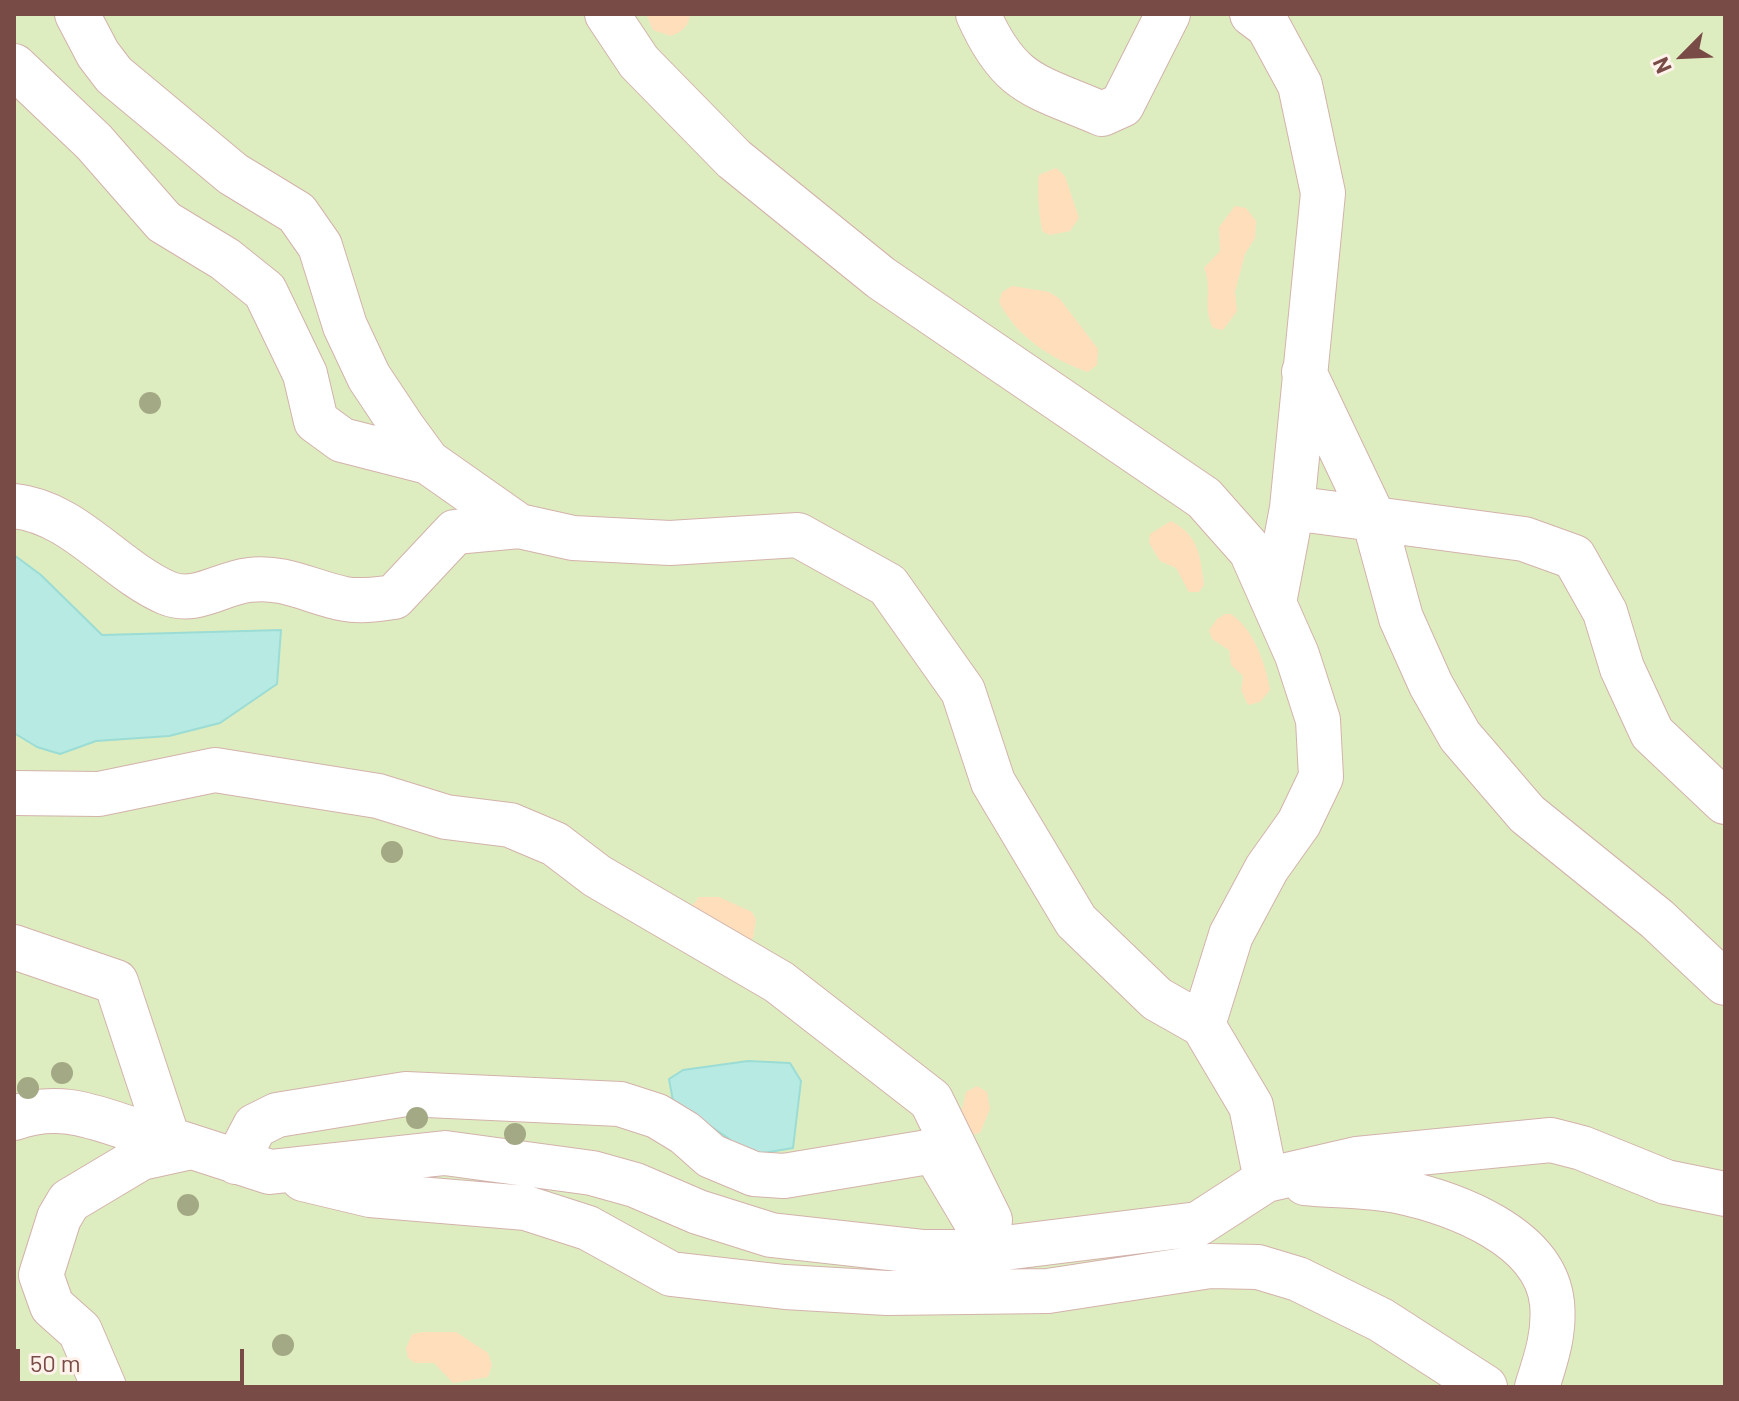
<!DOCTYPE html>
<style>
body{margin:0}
#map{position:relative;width:1739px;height:1401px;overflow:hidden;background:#feece3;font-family:Barlow,sans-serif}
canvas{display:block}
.frame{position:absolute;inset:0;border:16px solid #794b46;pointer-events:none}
.north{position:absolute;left:1643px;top:16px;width:80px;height:80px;-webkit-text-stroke:6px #fff2eb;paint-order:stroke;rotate:246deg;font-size:22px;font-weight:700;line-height:32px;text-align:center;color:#794b46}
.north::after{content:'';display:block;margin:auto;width:28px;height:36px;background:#794b46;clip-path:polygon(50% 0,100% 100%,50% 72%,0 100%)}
.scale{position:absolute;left:16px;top:1349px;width:228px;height:36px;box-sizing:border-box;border:4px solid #794b46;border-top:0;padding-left:10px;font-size:24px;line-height:28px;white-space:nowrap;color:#794b46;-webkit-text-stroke:6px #fff2eb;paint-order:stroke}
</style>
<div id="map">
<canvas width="1739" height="1401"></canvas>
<div class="frame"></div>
<div class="north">N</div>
<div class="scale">50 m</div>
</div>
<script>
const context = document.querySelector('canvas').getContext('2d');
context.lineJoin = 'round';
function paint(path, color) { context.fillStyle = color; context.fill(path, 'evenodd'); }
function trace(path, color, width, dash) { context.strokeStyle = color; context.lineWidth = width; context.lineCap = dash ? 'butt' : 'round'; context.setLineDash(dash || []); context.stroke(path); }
paint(new Path2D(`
 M 14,14 L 1725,14 L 1725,1387 L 14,1387 Z`), '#deedc0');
paint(new Path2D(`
 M 646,14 L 690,14 C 689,26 682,32 671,36 L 653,30 Z
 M 1056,168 L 1065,176 L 1079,218 L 1070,231 L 1050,235 L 1043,232 C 1039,223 1037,185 1039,175 Z
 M 1235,206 L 1246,208 L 1256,221 L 1255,238 L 1245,254 L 1235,292 L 1237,311 L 1223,330 L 1213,328 C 1202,308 1213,289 1204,268 L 1220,251 L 1219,227 Z
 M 1012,286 L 1049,292 L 1060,299 L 1098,349 L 1097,365 L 1088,372 C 1051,359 1017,337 999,302 L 1002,292 Z
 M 1171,521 C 1199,536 1200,555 1204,585 L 1199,592 L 1189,592 L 1176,568 L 1160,561 L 1149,543 L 1150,534 Z
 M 1225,614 L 1231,614 C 1253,628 1266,664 1270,690 L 1260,702 L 1248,705 L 1241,690 L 1243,676 L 1231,665 L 1229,650 L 1212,639 L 1209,630 L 1217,619 Z
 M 699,897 L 719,897 L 752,912 L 756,920 L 753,938 L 741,947 L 687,912 Z
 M 977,1086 L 987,1092 L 990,1109 L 980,1133 L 970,1135 L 961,1113 L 966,1092 Z
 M 423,1332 L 456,1332 L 488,1353 L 492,1365 L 488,1377 L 453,1383 L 434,1363 L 415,1363 L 408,1358 L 406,1348 L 412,1334 Z`), '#ffdebc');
const water = new Path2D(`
 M 14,555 L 41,575 L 102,635 L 281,630 L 277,684 L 220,723 L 169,736 L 96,741 L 60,754 L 37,747 L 14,733 Z
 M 748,1061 L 790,1063 L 801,1081 L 793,1148 L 746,1156 L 728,1138 L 673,1101 L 669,1079 L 683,1070 Z`);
paint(water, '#b6eae3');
trace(water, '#9bdcd5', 2);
const minor = new Path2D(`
 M 77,14 L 98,54 L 114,75 L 233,174 L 297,213 L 320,246 L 345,326 L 369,377 L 403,428 L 428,462 L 519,526
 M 607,14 L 639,62 L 734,159 L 881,278 L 1204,498 L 1251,551 L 1297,655 L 1318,720 L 1321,777 L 1299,823 L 1267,868 L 1231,935 L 1203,1025 L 1251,1106 L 1266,1180
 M 978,14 C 1010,86 1035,85 1102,114 L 1122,105 L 1168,14
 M 1252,14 L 1268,26 L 1300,85 L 1323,193 L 1292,508 L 1274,603
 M 14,66 L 94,142 L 164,222 L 225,259 L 265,291 L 305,374 L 316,421 L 342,440 L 428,462
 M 1304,372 L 1374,519 L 1401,618 L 1431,685 L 1460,736 L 1527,814 L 1657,919 L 1725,983
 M 14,506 C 74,512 114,570 167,593 C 196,605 221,583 249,580 C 284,575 313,593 345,599 C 360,602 378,599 394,597 L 455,532 L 519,526 L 573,538 L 670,543 L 798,535 L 888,585 L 963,691 L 993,782 L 1076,921 L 1157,999 L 1203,1025
 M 1292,508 L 1524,539 L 1574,557 L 1605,612 L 1622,668 L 1652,733 L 1725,802
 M 14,793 L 99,794 L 215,770 L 378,796 L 446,817 L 510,825 L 555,844 L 597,876 L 779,982 L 931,1100 L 990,1220 L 975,1220 L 934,1151 L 784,1176 L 754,1174 L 711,1156 L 685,1133 L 657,1116 L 620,1104 L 406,1094 L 277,1115 L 255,1126 L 236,1162
 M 14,947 L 116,982 L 168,1139 L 270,1172 L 445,1153 L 592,1173 L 635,1185 L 698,1212 L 771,1235 L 924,1252 L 972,1252 L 1198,1224 L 1266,1180 L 1357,1159 L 1551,1140 L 1582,1148 L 1666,1182 L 1725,1194
 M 14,1118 C 72,1097 112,1128 168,1139
 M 303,1179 L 370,1195 L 526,1208 L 588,1228 L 671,1274 L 785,1287 L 887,1293 L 1048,1291 L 1210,1266 L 1258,1267 L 1298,1279 L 1381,1320 L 1485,1387
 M 1305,1183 C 1335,1186 1367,1185 1397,1191 C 1454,1203 1545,1236 1552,1303 C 1555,1333 1546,1359 1537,1387
 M 104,1387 L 80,1331 L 52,1306 L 41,1275 L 59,1218 L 69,1201 L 141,1158 L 191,1147`);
trace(minor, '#d3b2ab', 46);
trace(minor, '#fff', 44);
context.fillStyle = '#a4a985';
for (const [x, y] of [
 [150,403],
 [392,852],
 [62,1073],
 [28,1088],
 [417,1118],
 [515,1134],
 [188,1205],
 [283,1345]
]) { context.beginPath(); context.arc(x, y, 11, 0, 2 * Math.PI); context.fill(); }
</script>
